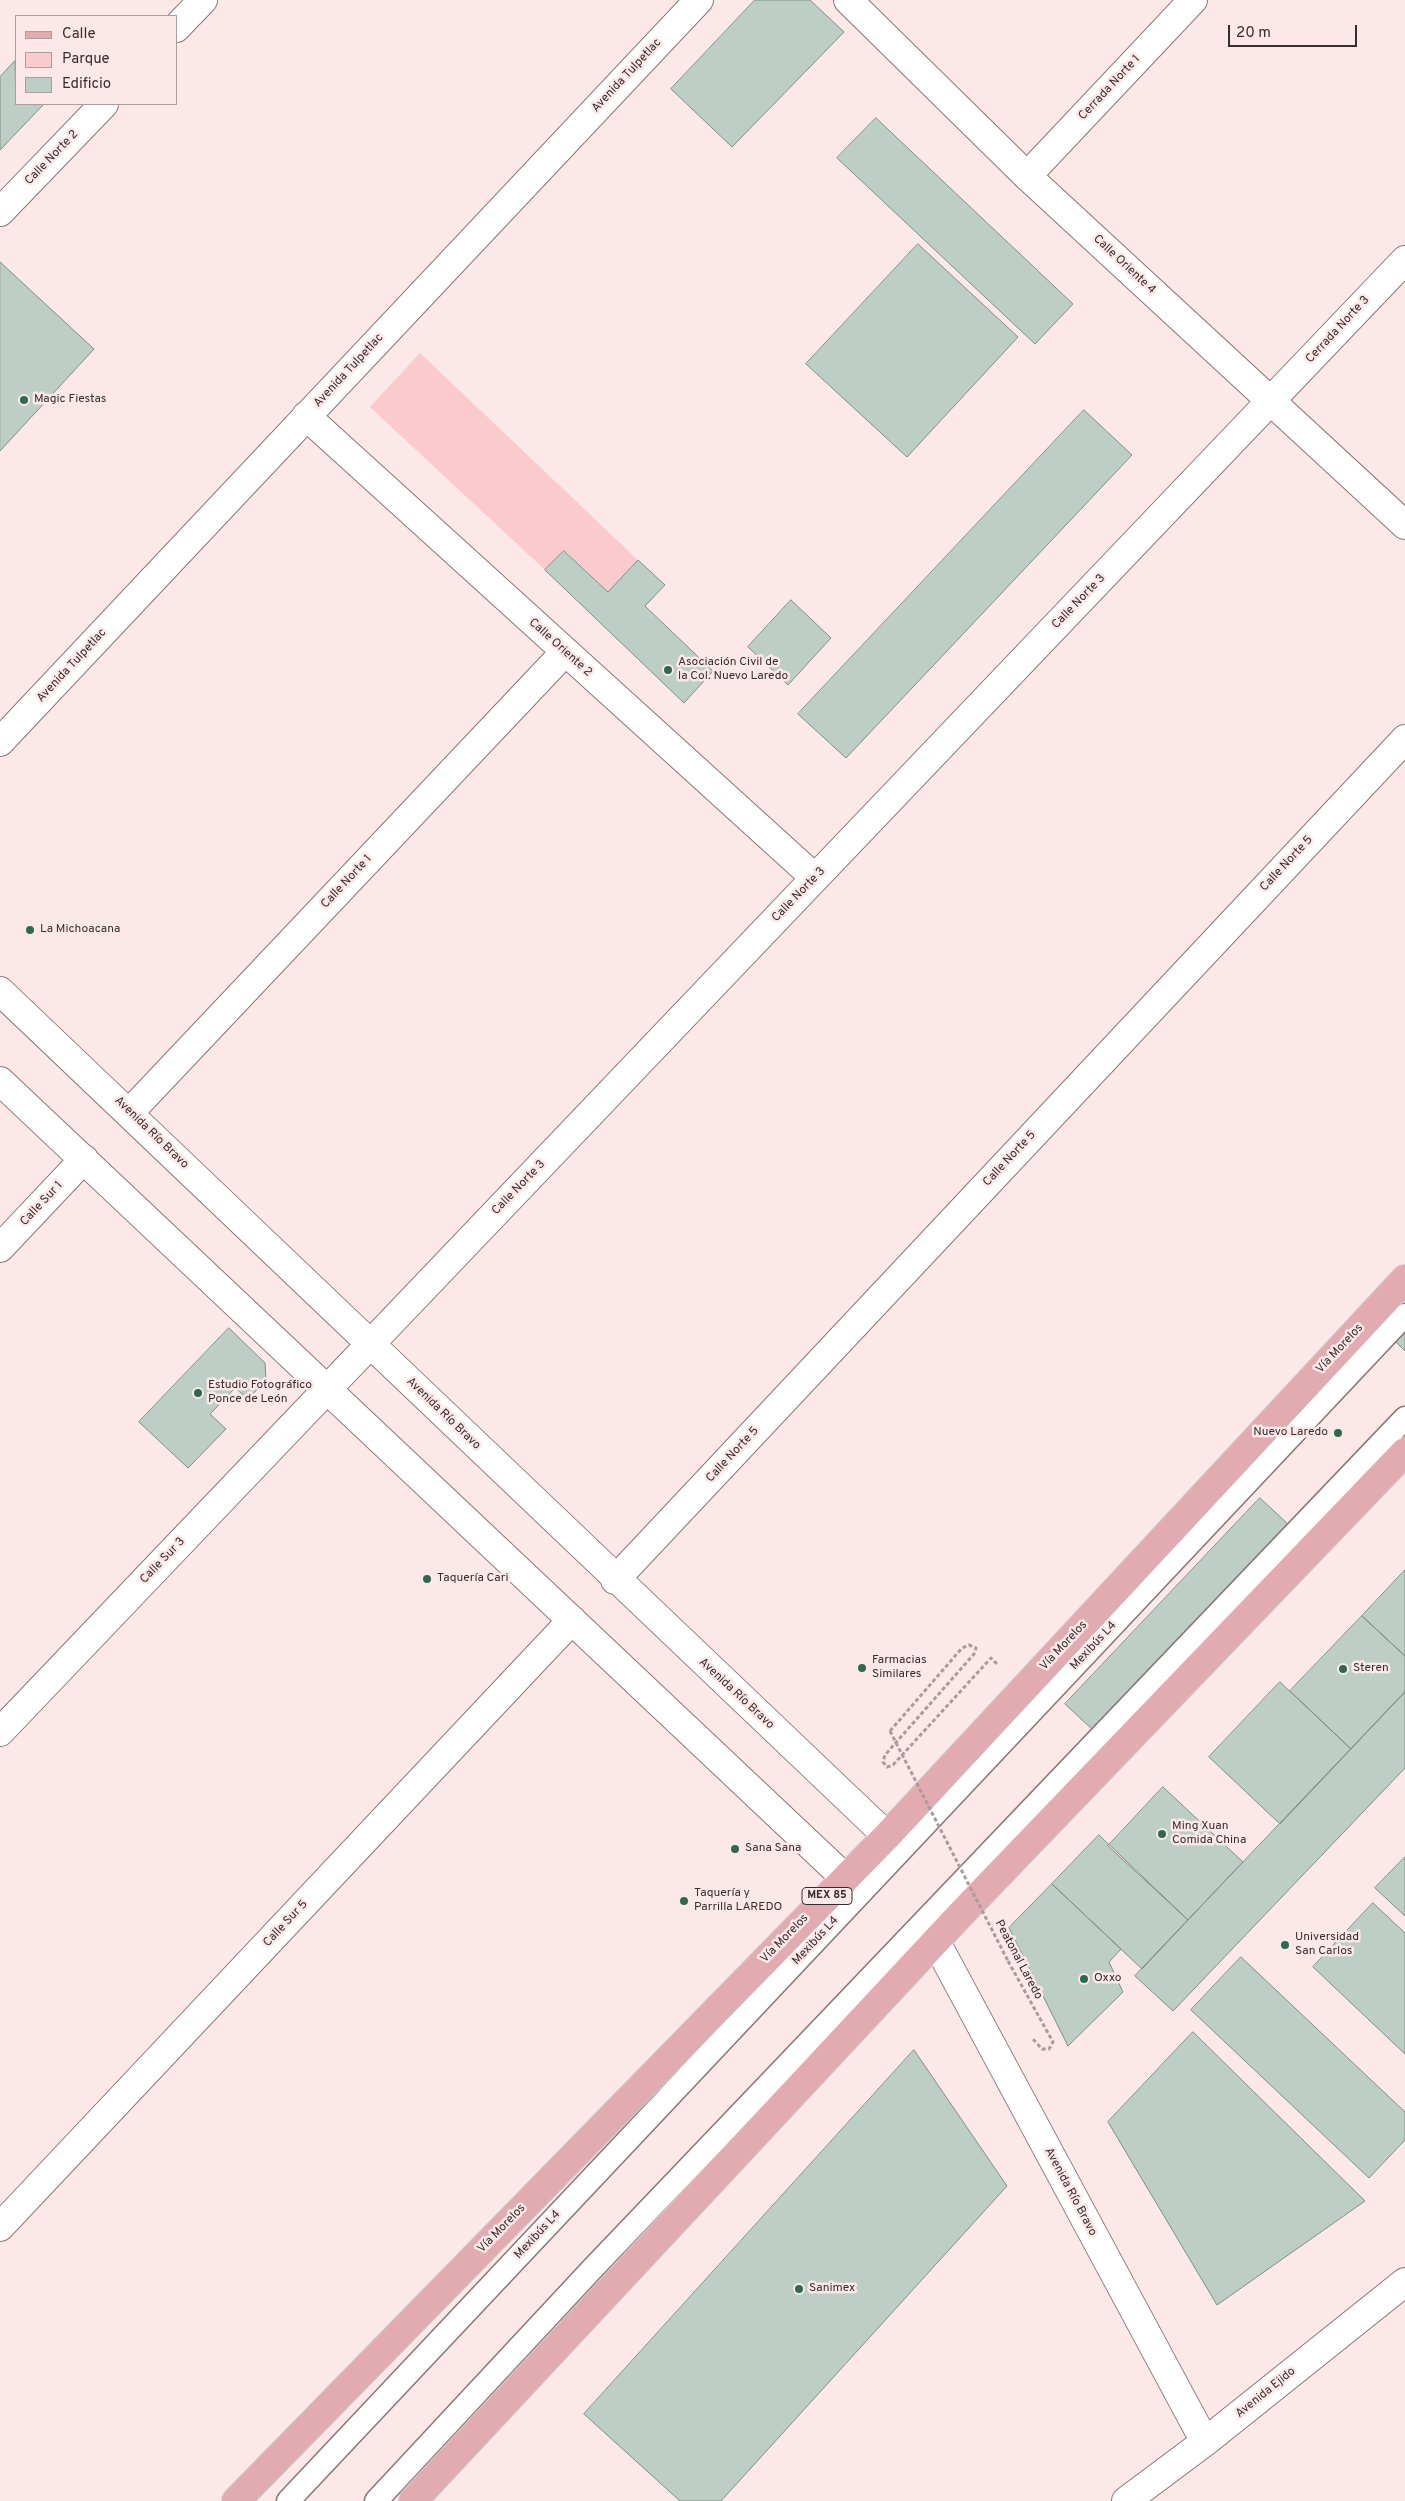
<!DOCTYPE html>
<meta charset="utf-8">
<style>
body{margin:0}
#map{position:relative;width:1405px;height:2501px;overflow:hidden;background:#fde8e9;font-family:Overpass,sans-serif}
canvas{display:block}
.legend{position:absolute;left:15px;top:15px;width:162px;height:90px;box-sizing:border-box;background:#fde8e9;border:1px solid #ad9d9e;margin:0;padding:6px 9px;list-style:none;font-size:15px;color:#352d2e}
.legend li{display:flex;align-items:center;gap:10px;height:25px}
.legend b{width:25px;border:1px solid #ad9d9e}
.scale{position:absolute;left:1228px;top:25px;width:129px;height:22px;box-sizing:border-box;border:2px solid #352d2e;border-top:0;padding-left:6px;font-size:15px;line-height:18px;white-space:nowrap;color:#352d2e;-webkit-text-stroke:4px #fde8e9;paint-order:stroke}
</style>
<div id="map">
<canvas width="1405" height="2501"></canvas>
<ul class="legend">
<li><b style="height:6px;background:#e2aab1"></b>Calle</li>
<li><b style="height:14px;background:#facace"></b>Parque</li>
<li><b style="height:14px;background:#bccec5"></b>Edificio</li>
</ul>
<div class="scale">20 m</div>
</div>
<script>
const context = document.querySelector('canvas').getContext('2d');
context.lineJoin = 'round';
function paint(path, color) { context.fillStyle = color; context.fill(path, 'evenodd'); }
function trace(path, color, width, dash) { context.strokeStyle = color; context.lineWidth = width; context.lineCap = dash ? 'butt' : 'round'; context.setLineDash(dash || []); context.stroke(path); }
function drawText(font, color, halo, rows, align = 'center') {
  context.font = font + ' Overpass,sans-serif'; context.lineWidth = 5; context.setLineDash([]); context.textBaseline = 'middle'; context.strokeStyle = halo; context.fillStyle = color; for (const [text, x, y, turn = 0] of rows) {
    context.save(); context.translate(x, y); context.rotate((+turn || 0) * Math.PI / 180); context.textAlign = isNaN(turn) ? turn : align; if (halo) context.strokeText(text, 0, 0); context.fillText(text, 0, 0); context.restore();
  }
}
paint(new Path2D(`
 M 420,353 L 638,560 L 608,592 L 565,551 L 545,570 L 370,407 Z`), '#facace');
const building = new Path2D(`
 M 755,0 L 810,0 L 844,32 L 732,147 L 671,89 Z
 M 15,61 L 16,104 L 44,104 L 0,150 L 0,77 Z
 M 876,118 L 1073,304 L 1035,344 L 837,158 Z
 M 918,244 L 1018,337 L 907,457 L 806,364 Z
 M 0,262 L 94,349 L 0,451 Z
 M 1084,410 L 1132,455 L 846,758 L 798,714 Z
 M 564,551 L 608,592 L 638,560 L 665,585 L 645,606 L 713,671 L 684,703 L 545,570 Z
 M 791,600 L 831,638 L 788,685 L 748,647 Z
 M 1405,1320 L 1405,1351 L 1390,1336 Z
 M 229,1328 L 265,1363 L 266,1380 L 248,1399 L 235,1388 L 210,1414 L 226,1429 L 188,1468 L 139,1422 Z
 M 1260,1498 L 1289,1525 L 1094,1731 L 1065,1704 Z
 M 1405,1570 L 1405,1656 L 1362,1616 Z
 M 1362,1616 L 1405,1656 L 1405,1692 L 1351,1749 L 1290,1691 Z
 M 1280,1682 L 1351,1749 L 1280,1824 L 1209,1757 Z
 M 1405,1692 L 1405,1768 L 1173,2011 L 1135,1976 Z
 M 1163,1787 L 1243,1862 L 1188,1920 L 1108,1846 Z
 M 1099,1835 L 1188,1920 L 1142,1969 L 1052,1884 Z
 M 1405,1857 L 1405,1916 L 1375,1888 Z
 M 1052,1884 L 1121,1949 L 1109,1962 L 1123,1992 L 1068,2046 L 1009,1928 Z
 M 1373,1903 L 1405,1933 L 1405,2054 L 1313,1967 Z
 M 1241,1957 L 1405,2112 L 1405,2140 L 1369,2178 L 1191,2010 Z
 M 1193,2032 L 1365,2201 L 1217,2305 L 1108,2122 Z
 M 914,2050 L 1007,2186 L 721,2501 L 680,2501 L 584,2414 Z`);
paint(building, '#bccec5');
trace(building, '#7d8f86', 1);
const service = new Path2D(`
 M 288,2501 L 1405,1315
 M 376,2501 L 594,2267 L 1405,1418`);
const minor = new Path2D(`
 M 176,28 L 203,0
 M 1027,176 L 1193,0
 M 0,212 L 104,104
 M 306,416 L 815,878
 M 0,742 L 699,0
 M 0,991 L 887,1836
 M 0,1081 L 845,1878
 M 130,1112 L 565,652
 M 0,1248 L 84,1159
 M 615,1580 L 1405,739
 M 0,1732 L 1405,260
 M 936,1942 L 1205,2442
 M 0,2227 L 572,1620
 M 1126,2501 L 1205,2442 L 1405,2282`);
const tertiary = new Path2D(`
 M 848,0 L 1027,176 L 1405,525`);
const primary = new Path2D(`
 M 236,2501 L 887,1836 L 1405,1279
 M 413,2501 L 961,1914 L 1405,1452`);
trace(service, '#897678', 25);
trace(minor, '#897678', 30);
trace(tertiary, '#897678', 30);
trace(primary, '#cfcdcd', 30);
trace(new Path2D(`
 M 890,1731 L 962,1648 L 969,1645 L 976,1648 L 974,1654 L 885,1755 L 883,1762 L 887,1767 L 893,1765 L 991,1658 L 997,1664
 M 1008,1961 L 1053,2042 L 1049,2049 L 1042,2049 L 1033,2039`), '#aa9b9c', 3, [4, 2.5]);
trace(service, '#fff', 22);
trace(minor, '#fff', 28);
trace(tertiary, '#fff', 28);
trace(primary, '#e2aab1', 28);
trace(new Path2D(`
 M 890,1731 L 1008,1961`), '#aa9b9c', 3, [4, 2.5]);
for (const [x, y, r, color] of [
 [24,400,5,"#2e6851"],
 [668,670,5,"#2e6851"],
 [30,930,5,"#2e6851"],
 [198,1393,5,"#2e6851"],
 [1338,1433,5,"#2e6851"],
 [427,1579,5,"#2e6851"],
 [862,1668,5,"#2e6851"],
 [1343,1669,5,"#2e6851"],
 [1162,1834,5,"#2e6851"],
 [735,1849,5,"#2e6851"],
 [684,1901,5,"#2e6851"],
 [1285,1945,5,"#2e6851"],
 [1084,1979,5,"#2e6851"],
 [799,2289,5,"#2e6851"]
]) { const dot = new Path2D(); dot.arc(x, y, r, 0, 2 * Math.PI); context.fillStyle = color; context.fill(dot); trace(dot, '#fde8e9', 2); }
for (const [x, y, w] of [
 [827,1896,50]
]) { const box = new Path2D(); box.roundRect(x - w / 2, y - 8.5, w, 17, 4); context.fillStyle = '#fde8e9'; context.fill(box); trace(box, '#352d2e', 1); }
drawText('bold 11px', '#352d2e', null, [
 ["MEX 85",827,1896]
]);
drawText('12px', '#352d2e', '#fde8e9', [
 ["Avenida Tulpetlac",627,76,-47],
 ["Cerrada Norte 1",1110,88,-47],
 ["Calle Norte 2",52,158,-46],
 ["Calle Oriente 4",1124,265,43],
 ["Cerrada Norte 3",1338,330,-47],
 ["Avenida Tulpetlac",349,371,-47],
 ["Calle Norte 3",1079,602,-46],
 ["Calle Oriente 2",560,648,42],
 ["Avenida Tulpetlac",72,666,-47],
 ["Calle Norte 5",1287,864,-47],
 ["Calle Norte 1",347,882,-47],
 ["Calle Norte 3",799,895,-46],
 ["Avenida Río Bravo",151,1133,44],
 ["Calle Norte 5",1010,1159,-47],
 ["Calle Norte 3",519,1188,-46],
 ["Calle Sur 1",42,1204,-47],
 ["Vía Morelos",1340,1349,-47],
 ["Avenida Río Bravo",443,1414,44],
 ["Calle Norte 5",733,1455,-47],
 ["Calle Sur 3",163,1561,-46],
 ["Vía Morelos",1064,1646,-47],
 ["Mexibús L4",1094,1646,-47],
 ["Avenida Río Bravo",736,1694,43],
 ["Calle Sur 5",286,1924,-47],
 ["Vía Morelos",785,1939,-46],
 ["Mexibús L4",816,1941,-47],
 ["Peatonal Laredo",1018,1960,62],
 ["Avenida Río Bravo",1070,2192,62],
 ["Vía Morelos",502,2229,-46],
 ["Mexibús L4",538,2235,-47],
 ["Avenida Ejido",1266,2393,-39]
]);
drawText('12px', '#352d2e', '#fde8e9', [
 ["Magic Fiestas",34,400],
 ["Asociación Civil de",678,663],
 ["la Col. Nuevo Laredo",678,677],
 ["La Michoacana",40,930],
 ["Estudio Fotográfico",208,1386],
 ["Ponce de León",208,1400],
 ["Nuevo Laredo",1328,1433,"right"],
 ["Taquería Cari",437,1579],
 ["Farmacias",872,1661],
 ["Similares",872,1675],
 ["Steren",1353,1669],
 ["Ming Xuan",1172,1827],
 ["Comida China",1172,1841],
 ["Sana Sana",745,1849],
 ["Taquería y",694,1894],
 ["Parrilla LAREDO",694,1908],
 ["Universidad",1295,1938],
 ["San Carlos",1295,1952],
 ["Oxxo",1094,1979],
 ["Sanimex",809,2289]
], 'left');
</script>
